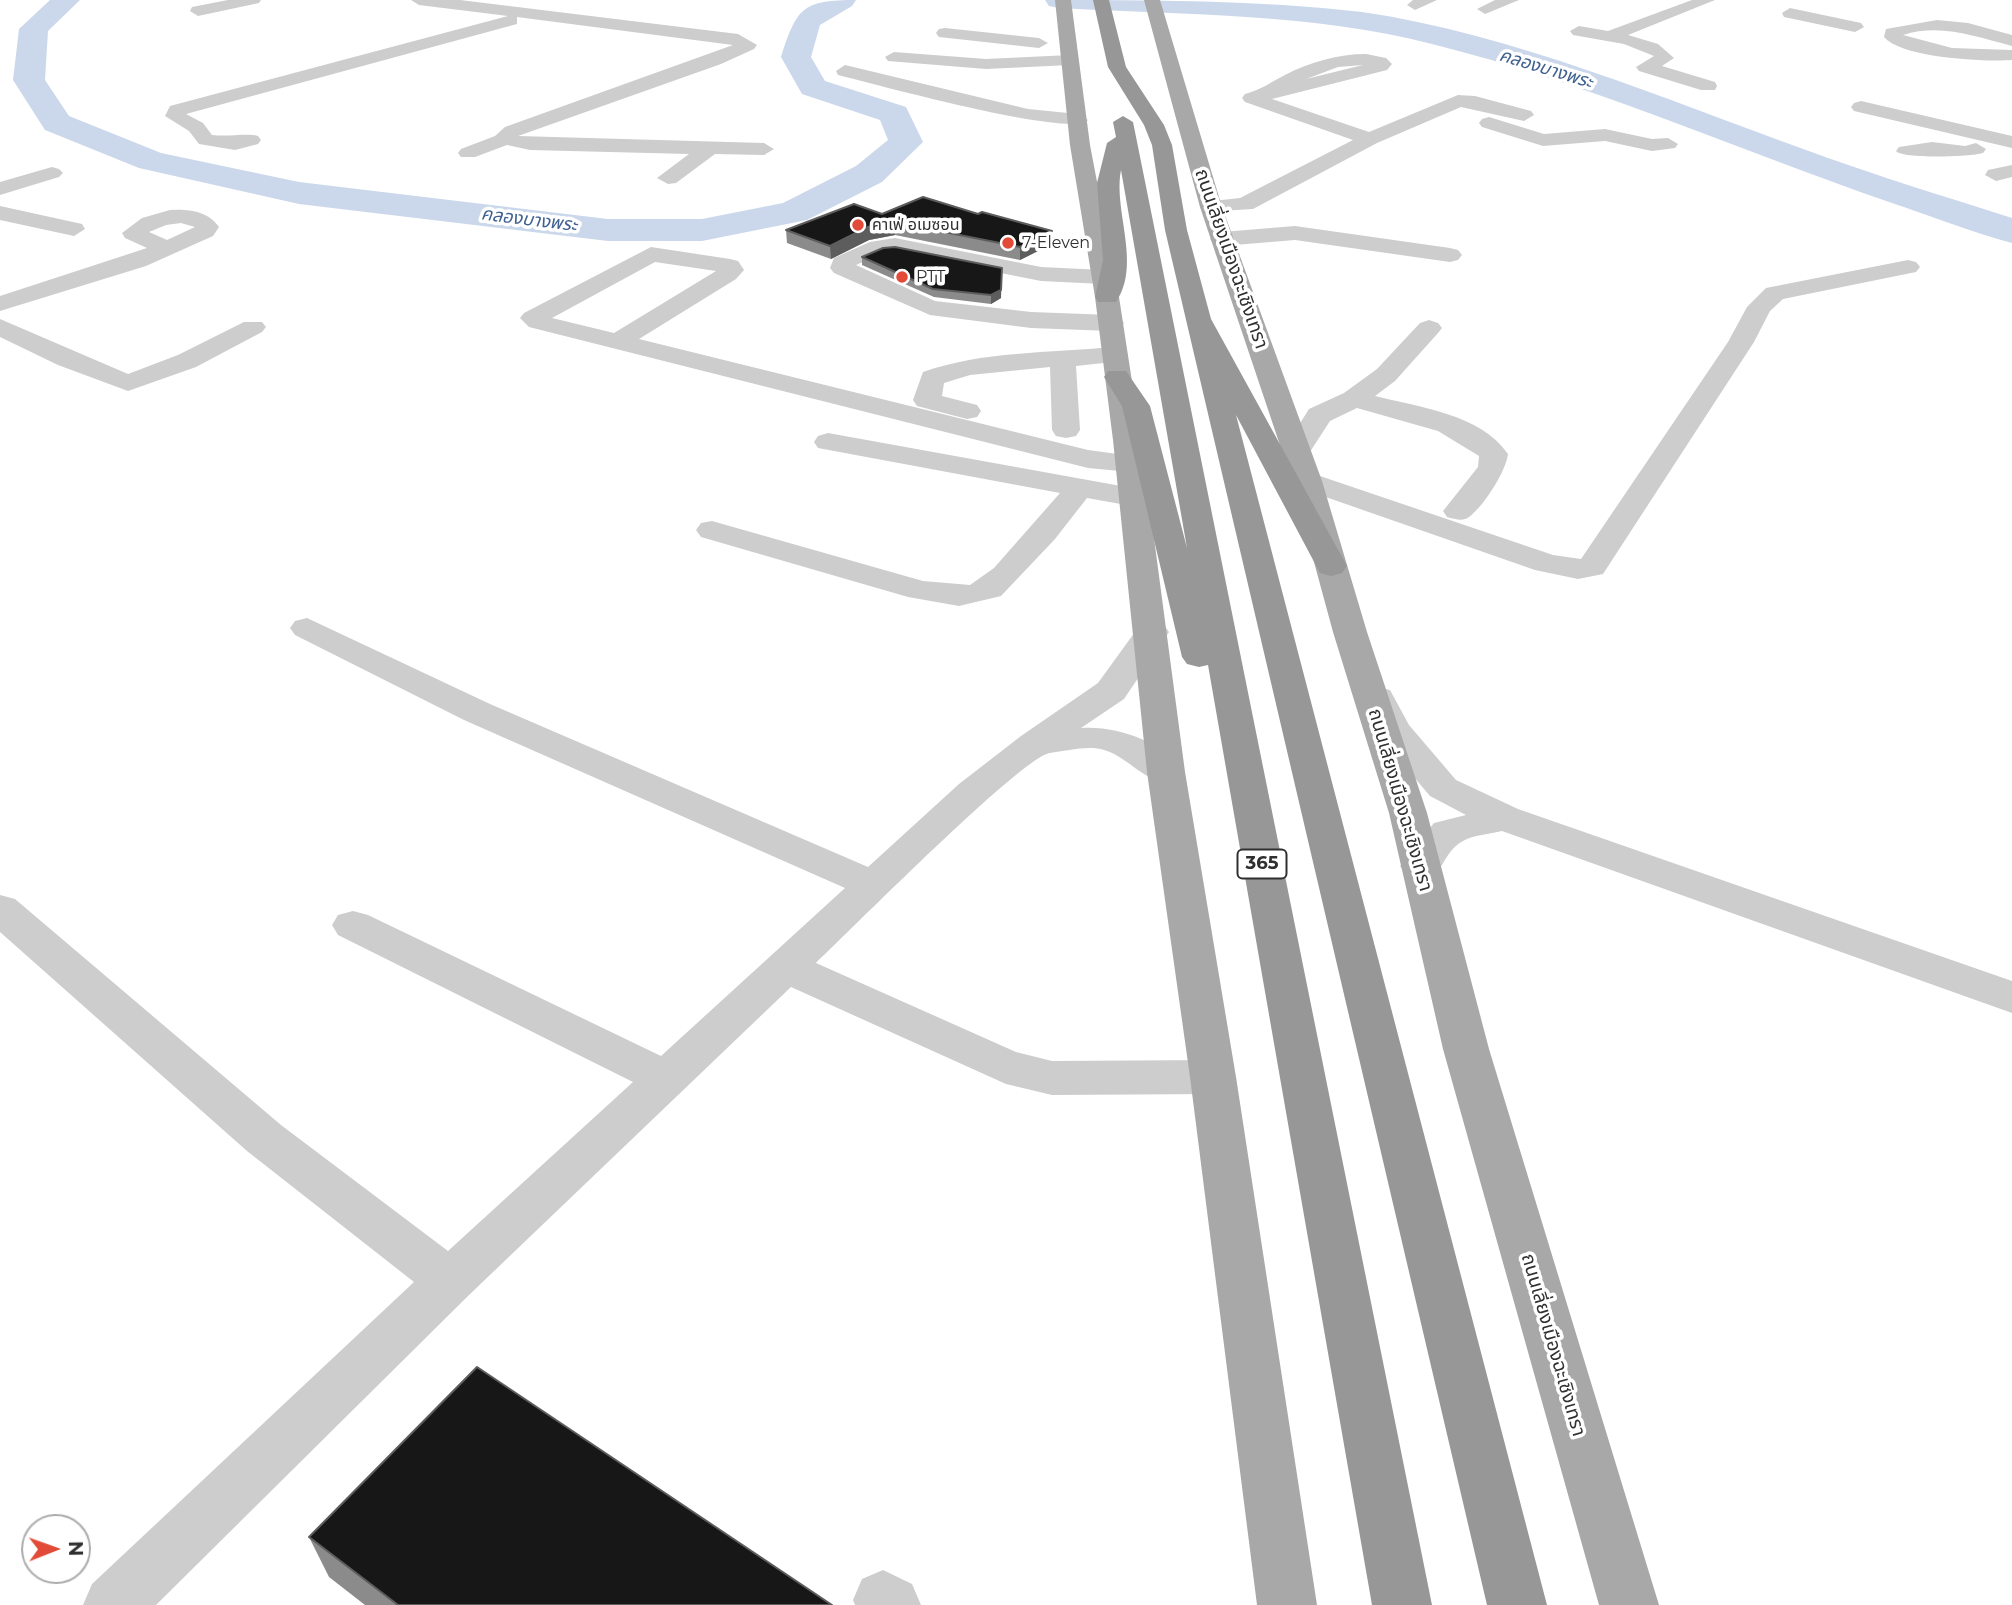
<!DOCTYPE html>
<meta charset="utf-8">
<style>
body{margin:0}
#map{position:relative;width:2012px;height:1605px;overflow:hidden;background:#fff;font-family:Montserrat,sans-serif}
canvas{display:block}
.north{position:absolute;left:21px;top:1514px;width:70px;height:70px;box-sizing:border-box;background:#fff;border:2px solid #acacac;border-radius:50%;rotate:89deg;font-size:19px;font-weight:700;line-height:28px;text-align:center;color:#303030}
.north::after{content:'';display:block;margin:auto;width:24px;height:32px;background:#e14b37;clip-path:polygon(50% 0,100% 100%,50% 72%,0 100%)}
</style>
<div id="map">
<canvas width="2012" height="1605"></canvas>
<div class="north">N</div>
</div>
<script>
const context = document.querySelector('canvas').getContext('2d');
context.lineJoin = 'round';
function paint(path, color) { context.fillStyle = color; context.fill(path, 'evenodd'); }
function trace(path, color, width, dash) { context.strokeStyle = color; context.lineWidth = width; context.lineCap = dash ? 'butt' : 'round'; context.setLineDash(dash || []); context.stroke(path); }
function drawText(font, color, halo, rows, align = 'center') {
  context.font = font + ' Montserrat,"Noto Sans Thai",sans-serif'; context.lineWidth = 7; context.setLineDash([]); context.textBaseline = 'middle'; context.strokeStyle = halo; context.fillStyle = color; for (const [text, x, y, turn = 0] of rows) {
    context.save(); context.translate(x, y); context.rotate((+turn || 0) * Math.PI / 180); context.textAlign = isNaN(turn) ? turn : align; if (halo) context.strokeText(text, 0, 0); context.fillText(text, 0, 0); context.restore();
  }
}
paint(new Path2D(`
 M 50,0 L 80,0 L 48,31 L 45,80 L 69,116 L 161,153 L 299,182 L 608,219 L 702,219 L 783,203 L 856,166 L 888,140 L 880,120 L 802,94 L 781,57 C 797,8 802,0 856,0 L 852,6 L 820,25 L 811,57 L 825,81 L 906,107 L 923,142 L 882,182 L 807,220 L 702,241 L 608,241 L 299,204 L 139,168 L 45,130 L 13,80 L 19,29 Z
 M 1045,0 C 1151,0 1257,0 1362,12 C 1513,34 1664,99 1806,150 C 1874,175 1943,196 2012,218 L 2012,243 C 1971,232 1931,216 1892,203 C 1738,150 1589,83 1432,44 C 1312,13 1182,15 1059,8 L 1049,6 Z`), '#cbd8eb');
paint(new Path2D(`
 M 228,0 L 261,0 L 259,3 L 198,16 L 190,11 L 192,7 Z
 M 411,0 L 460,0 L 738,34 L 757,45 L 754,49 L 721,64 L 518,136 L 764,143 L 774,149 L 764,155 L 715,154 L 676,183 L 668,184 L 657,178 L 689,154 L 530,150 L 507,145 L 475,157 L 461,157 L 458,153 L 461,149 L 495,136 L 505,127 L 733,45 L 517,17 L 517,24 L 186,114 L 203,123 L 212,135 C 228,137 246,133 258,136 L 261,140 L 258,144 L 235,150 L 199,144 L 189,131 L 165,116 L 170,106 L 508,16 L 419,5 Z
 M 1413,0 L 1437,0 L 1415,10 L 1407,5 Z
 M 1495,0 L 1519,0 L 1485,14 L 1477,9 Z
 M 1692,0 L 1715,0 L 1628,35 L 1658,44 L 1674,58 L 1662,66 L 1715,82 L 1717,86 L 1715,90 L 1701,90 L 1639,71 L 1636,67 L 1654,56 L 1624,44 L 1573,35 L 1570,31 L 1579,26 L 1608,31 Z
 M 1790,8 L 1861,23 L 1864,27 L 1855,32 L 1784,17 L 1782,13 Z
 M 1937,20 L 1968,23 L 2012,35 L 2012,46 C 1976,37 1941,23 1903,35 L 1952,48 L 2012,50 L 2012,60 C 1984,62 1902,58 1884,37 L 1886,29 Z
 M 945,28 L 1039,38 L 1048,43 L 1039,48 L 939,37 L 936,33 L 939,29 Z
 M 894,52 L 986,59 L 1070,55 L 1079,60 L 1070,65 L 986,69 L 888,61 L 885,57 Z
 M 1366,54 L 1386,58 L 1392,64 L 1387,70 L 1272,99 L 1369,132 L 1458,95 L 1475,96 L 1531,111 L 1534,115 L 1524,121 L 1461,107 L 1377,143 L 1253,209 L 1203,212 L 1200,207 L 1203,202 L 1240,198 L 1353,140 L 1245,102 L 1242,98 L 1245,94 C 1261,90 1271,82 1285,75 C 1310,62 1338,54 1366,54 ZM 1363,65 L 1306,79 L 1338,67 Z
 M 845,65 L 1028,109 L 1078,114 L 1088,120 C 1074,139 871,83 838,75 L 836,71 Z
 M 1861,101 L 2012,136 L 2012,148 L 1854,111 L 1851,107 L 1854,103 Z
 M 1489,117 L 1544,134 L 1605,129 L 1652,139 L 1668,138 L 1678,144 L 1675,148 L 1652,151 L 1605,141 L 1543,146 L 1482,127 L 1479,123 L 1482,119 Z
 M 1932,142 L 1965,146 L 1976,143 L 1986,149 L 1983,153 C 1970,157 1902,159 1896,151 L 1899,147 Z
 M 2012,165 L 2012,177 L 1996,181 L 1985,175 L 1988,170 Z
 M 52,167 L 59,169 L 63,173 L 59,177 L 0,195 L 0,182 Z
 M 0,206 L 82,224 L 85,229 L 74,236 L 0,220 Z
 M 170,210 C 189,209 208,211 219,227 L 213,236 L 146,266 L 0,311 L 0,296 L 147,248 L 125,238 L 122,233 L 142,218 ZM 181,223 L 195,227 L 167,240 L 149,232 L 166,225 Z
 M 1295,226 L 1450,248 L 1458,250 L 1462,255 L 1458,260 L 1450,262 L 1295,240 L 1222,246 L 1214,244 L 1210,239 L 1214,234 L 1222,232 Z
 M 895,238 L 1041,267 L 1103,270 L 1112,272 L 1115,277 L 1112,282 L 1103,284 L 1041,281 L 895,252 L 883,253 L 856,265 L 935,301 L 1031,312 L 1111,315 L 1120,318 L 1124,323 L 1120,328 L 1111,331 L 1031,328 L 930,315 L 834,273 L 830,268 L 834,258 L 870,242 Z
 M 651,247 L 730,259 L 738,261 L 744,270 L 736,279 L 639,339 L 1088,450 L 1140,457 L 1145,463 L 1140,469 L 1130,472 L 1088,468 L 529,327 L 520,318 L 524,313 ZM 655,262 L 716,271 L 614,333 L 552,318 Z
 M 1908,260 L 1916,262 L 1920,267 L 1916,272 L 1783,299 L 1770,311 L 1754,342 L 1603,574 L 1578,579 L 1535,570 L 1297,487 L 1292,481 L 1297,475 L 1307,472 L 1317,475 L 1553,555 L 1581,559 L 1728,342 L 1747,307 L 1766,288 Z
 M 0,319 L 128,374 L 178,355 L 244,322 L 262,322 L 266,327 L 262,332 L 196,367 L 128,391 L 58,365 L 0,337 Z
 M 1429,320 L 1438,323 L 1442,328 L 1438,333 L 1395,381 L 1375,396 C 1418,407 1481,414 1508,454 C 1506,471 1484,506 1469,517 C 1463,522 1455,519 1447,517 L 1443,511 L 1478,467 L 1479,456 L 1438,431 L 1357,408 L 1330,421 L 1306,458 L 1296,461 L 1286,458 L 1282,452 L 1309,409 L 1344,393 L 1377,369 L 1420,323 Z
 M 1113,347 L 1122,349 L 1126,355 L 1122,361 L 1076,366 L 1080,430 L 1076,436 L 1066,438 L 1056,436 L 1052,430 L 1050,367 L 970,375 L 944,383 L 942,396 L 977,405 L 981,411 L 977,417 L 967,419 L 917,406 L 913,400 L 923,372 C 983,351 1049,353 1113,347 Z
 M 828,433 L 1132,488 L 1143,491 L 1147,497 L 1143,503 L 1132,506 L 1087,498 L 1055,539 L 1001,596 L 959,606 L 908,597 L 701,537 L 696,530 L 701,523 L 712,521 L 923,581 L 970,585 L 994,568 L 1060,493 L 818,448 L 814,442 L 818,436 Z
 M 307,618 L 490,704 L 868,867 L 959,784 L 1021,736 L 1098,683 L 1140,625 L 1152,622 L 1164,625 L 1169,632 L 1124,699 L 1081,728 C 1116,725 1164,742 1185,772 L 1179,780 C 1147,789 1132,758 1104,750 C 1089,745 1066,751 1050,753 C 1024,755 848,933 816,963 L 1016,1052 L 1052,1061 L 1213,1060 L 1229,1065 L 1236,1077 L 1229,1089 L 1213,1094 L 1052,1095 L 1006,1084 L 791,987 L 468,1296 L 156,1605 L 83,1605 L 92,1584 L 414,1282 L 247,1151 L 0,932 L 0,895 L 15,899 L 281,1125 L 448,1251 L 633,1082 L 338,935 L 332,925 L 338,915 L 353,911 L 368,915 L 661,1056 L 845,888 L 464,720 L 295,635 L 290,628 L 295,621 Z
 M 1377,687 L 1390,690 L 1409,725 L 1456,780 L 1518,809 L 2012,981 L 2012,1013 L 1502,831 C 1490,834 1473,835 1463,841 C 1437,855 1447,887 1406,875 L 1400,866 L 1434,823 L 1466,815 L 1430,796 L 1380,737 L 1359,698 L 1364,690 Z
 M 883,1570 L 912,1584 L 921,1605 L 855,1605 L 853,1600 L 862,1579 Z`), '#cdcdcd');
paint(new Path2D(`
 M 1055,0 L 1071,0 L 1090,145 L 1119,297 L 1141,440 L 1185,772 L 1236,1077 L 1317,1605 L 1257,1605 L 1190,1077 L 1147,772 L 1113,440 L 1095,297 L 1070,145 Z
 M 1144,0 L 1160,0 L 1222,207 L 1322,481 L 1367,632 L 1427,813 L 1489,1049 L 1659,1605 L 1599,1605 L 1443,1049 L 1389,813 L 1333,632 L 1292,481 L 1200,207 Z`), '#a8a8a8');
paint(new Path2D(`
 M 1093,0 L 1109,0 L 1126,67 L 1164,125 L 1172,145 L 1187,230 L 1211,319 L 1347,566 L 1342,573 L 1331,576 L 1320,573 L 1236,415 L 1547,1605 L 1487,1605 L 1165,230 L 1152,145 L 1144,125 L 1108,67 Z
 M 1123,116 L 1133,122 L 1432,1605 L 1372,1605 L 1208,665 L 1199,667 L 1187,664 L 1182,657 L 1122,406 L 1104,377 L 1108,371 L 1126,371 L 1150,406 L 1187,548 L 1121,170 C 1113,211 1142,264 1116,302 L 1098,302 L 1095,297 L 1103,260 L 1097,183 L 1107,143 L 1116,137 L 1113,122 Z`), '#979797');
paint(new Path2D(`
 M 882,214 L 978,214 L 1052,231 L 1052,244 L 1020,260 L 895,235 L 869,240 L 831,259 L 787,243 L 786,230 Z
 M 862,257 L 1001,298 L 991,304 L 934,297 L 862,265 Z
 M 309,1537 L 832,1605 L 365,1605 L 329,1577 Z`), '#8b8b8b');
paint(new Path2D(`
 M 894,222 L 895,235 L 869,240 L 831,259 L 830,246 L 868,227 Z
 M 1052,231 L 1052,244 L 1020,260 L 1020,247 Z
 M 1002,268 L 1001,298 L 991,304 L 991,295 Z`), '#5d5d5d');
const building = new Path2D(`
 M 923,197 L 978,214 L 982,212 L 1052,231 L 1020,247 L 894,222 L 868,227 L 830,246 L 786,230 L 854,204 L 882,214 Z
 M 895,247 L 1002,268 L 1001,290 L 991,295 L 933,289 L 862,257 L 883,248 Z
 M 477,1367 L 832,1605 L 398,1605 L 309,1537 Z`);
paint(building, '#171717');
trace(building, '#5d5d5d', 2);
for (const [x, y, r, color] of [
 [858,225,7,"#e14b37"],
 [1008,243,7,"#e14b37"],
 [902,277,7,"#e14b37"]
]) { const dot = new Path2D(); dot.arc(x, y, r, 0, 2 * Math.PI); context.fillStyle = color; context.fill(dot); trace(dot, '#fff', 2.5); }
drawText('16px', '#303030', '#fff', [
 ["คาเฟ่ อเมซอน",872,225],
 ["7-Eleven",1022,243],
 ["PTT",916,277]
], 'left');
drawText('italic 18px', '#3f6190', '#fff', [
 ["คลองบางพระ",1546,69,17],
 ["คลองบางพระ",529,220,7]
]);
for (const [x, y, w] of [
 [1262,864,49]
]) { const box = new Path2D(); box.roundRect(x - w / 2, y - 14.5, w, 29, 5); context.fillStyle = '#fff'; context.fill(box); trace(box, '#303030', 2); }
drawText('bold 18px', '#303030', null, [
 ["365",1262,864]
]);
drawText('19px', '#303030', '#fff', [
 ["ถนนเลี่ยงเมืองฉะเชิงเทรา",1231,259,71],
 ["ถนนเลี่ยงเมืองฉะเชิงเทรา",1400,800,74],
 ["ถนนเลี่ยงเมืองฉะเชิงเทรา",1553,1345,74]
]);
</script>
